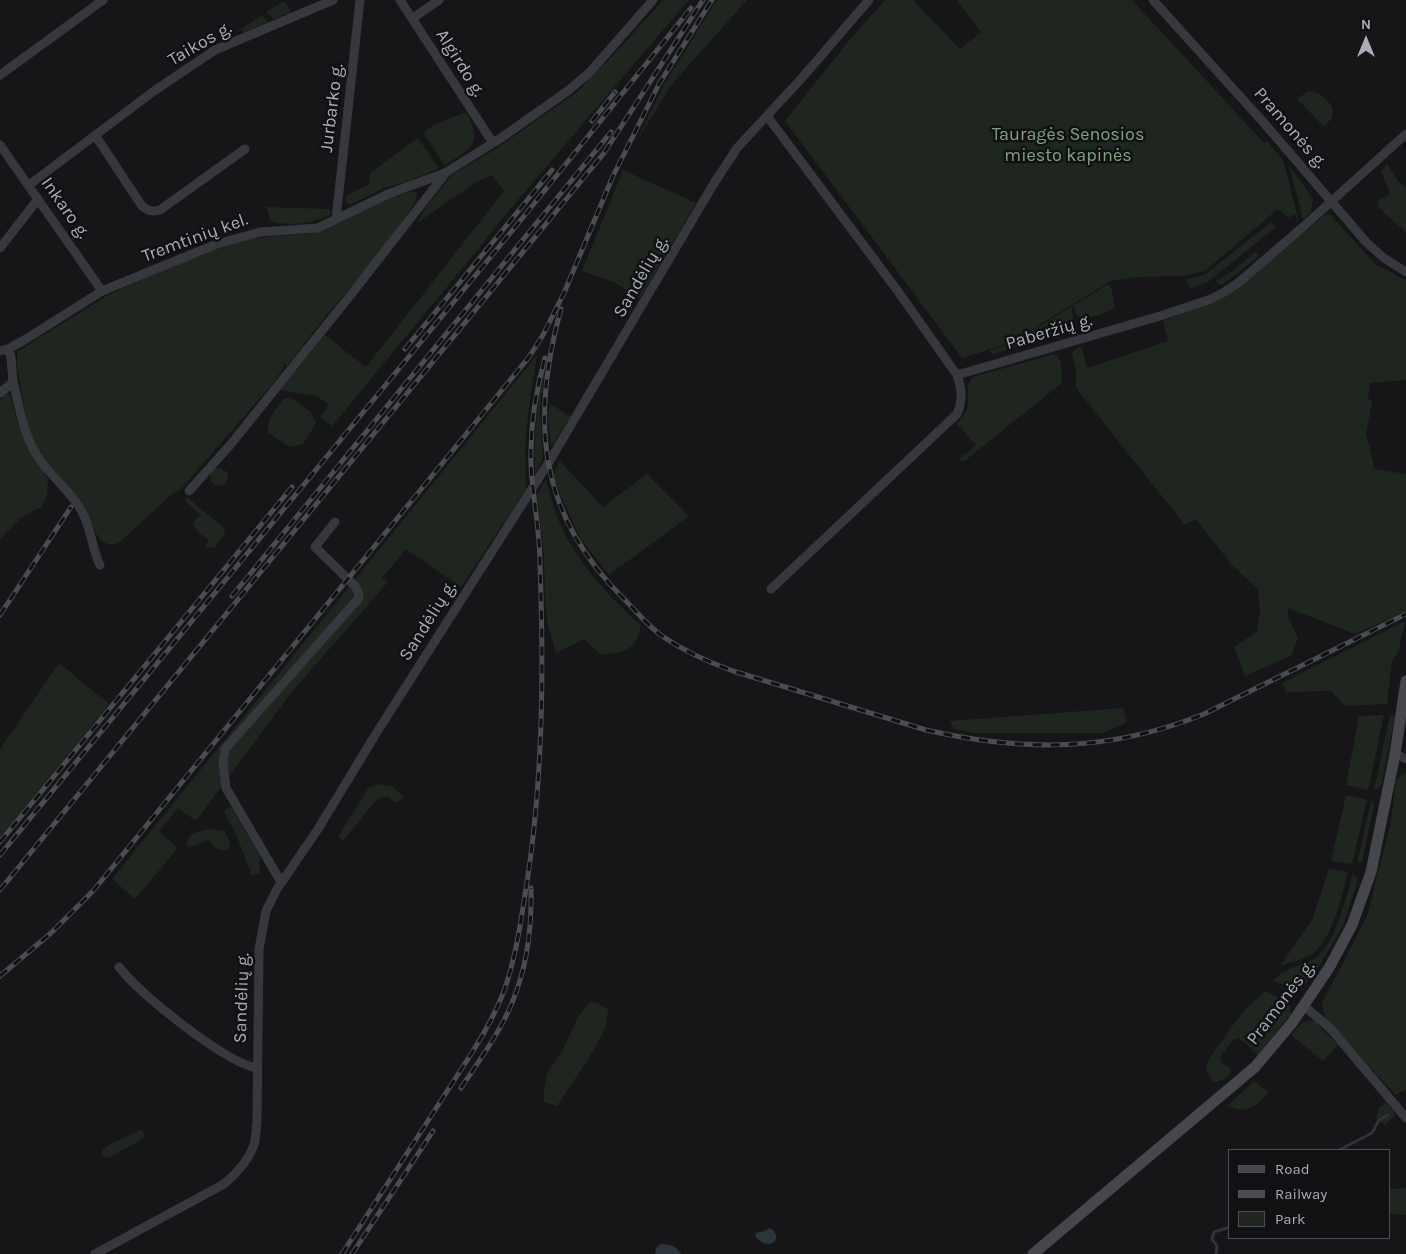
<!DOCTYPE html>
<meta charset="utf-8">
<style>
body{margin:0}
#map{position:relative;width:1406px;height:1254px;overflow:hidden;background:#161618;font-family:Karla,sans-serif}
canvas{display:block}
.legend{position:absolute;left:1228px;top:1149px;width:162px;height:90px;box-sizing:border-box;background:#111113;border:1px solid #4d4f55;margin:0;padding:6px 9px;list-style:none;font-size:15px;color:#a8adb8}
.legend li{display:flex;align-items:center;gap:10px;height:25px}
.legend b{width:25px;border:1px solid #4d4f55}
.north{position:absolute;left:1341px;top:15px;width:50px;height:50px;-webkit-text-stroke:4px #111113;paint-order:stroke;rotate:0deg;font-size:14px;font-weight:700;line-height:20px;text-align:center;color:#a8adb8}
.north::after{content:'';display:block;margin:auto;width:18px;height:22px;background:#a8adb8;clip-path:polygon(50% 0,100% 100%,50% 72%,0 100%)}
</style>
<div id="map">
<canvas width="1406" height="1254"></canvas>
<ul class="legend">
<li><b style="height:6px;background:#45474d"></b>Road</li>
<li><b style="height:6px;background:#4a4c52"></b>Railway</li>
<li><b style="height:14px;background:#1e261f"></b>Park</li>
</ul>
<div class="north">N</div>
</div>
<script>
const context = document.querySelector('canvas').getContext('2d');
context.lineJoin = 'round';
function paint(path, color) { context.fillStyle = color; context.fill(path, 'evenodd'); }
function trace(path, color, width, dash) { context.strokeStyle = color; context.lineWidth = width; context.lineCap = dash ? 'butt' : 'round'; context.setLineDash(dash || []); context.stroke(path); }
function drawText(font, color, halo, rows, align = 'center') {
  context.font = font + ' Karla,sans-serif'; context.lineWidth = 5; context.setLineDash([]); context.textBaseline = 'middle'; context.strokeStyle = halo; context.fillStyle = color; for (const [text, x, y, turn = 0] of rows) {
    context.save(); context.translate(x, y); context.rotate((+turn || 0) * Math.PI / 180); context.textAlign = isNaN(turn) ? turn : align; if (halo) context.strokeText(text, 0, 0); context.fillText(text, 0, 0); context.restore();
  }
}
paint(new Path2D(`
 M 663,0 L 689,0 L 516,202 L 470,259 L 332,426 L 320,417 L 329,404 L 316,396 L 280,390 L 325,335 L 366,367 L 504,191 L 492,175 L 476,182 L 417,223 L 426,207 L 453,174 L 496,149 L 577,92 L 619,49 Z
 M 717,0 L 747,0 L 672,84 L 636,142 L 663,86 Z
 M 885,0 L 913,0 L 960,49 L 981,32 L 957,0 L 1132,0 L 1264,143 L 1267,141 L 1283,160 L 1299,222 L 1294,214 L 1289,218 L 1278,209 L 1205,271 L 1185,276 L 1138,277 L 1111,281 L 1010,343 L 962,358 L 785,121 L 847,43 Z
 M 284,1 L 291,12 L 274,19 L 266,12 Z
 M 262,15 L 268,22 L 243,33 L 241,29 Z
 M 1308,91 C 1320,91 1326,99 1333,107 L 1332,118 L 1324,127 L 1297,99 Z
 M 466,112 C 484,145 472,147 445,165 L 424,135 L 425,131 L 434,125 Z
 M 418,138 L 439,168 L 409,181 L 384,188 L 352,204 L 348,204 L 345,200 L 346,196 L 369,184 L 370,173 Z
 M 1387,164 L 1398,181 L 1406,188 L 1406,233 L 1378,207 L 1378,201 L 1390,194 L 1381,172 Z
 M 1289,165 L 1313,199 L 1311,212 L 1303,219 Z
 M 623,170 L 696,203 L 640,298 L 614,282 L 582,271 Z
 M 411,191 L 417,192 C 419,211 341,298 325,317 C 312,333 300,350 287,366 L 281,361 L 284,365 L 282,370 L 275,381 L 180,490 L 172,494 L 119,543 L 110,545 L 101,541 L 94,530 L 86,508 L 44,459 L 37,448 L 29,431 L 17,368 L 17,352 L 108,295 L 171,267 L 217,249 L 252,238 L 317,233 L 325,230 L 381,201 Z
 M 266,207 L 328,209 L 330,211 L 330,215 C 311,223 291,227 271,221 Z
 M 1326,214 L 1331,215 L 1375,264 L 1406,280 L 1406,380 L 1370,383 L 1368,399 L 1372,401 L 1366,434 L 1375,469 L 1406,474 L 1406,611 L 1355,634 L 1288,608 L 1288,617 L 1298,638 L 1291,656 L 1245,676 L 1234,647 L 1257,632 L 1260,612 L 1258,589 L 1231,564 L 1196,519 L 1185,525 L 1076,388 L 1076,372 L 1072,353 L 1075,349 L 1081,346 L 1087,368 L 1168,341 L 1163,321 L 1219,299 L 1238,288 Z
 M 1271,222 L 1276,227 L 1208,282 L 1190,288 L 1186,279 L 1204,275 L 1212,269 Z
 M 1256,251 L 1259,256 L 1222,285 L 1218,284 L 1216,281 L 1234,270 Z
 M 1107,285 L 1110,285 L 1112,290 L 1115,308 C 1103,313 1090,321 1077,316 L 1074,307 L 1071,309 L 1075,325 L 992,355 L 990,350 L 1010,344 Z
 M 1054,354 C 1064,359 1061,373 1062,383 L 963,462 L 959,459 L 976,445 L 957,424 C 961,419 967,412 968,406 C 970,395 964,386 973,377 Z
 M 537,355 L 529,406 L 525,449 L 526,489 L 461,587 L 406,549 L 382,578 L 388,582 L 290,694 L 196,821 L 178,808 L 159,831 L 178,848 L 135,899 L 112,879 Z
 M 545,368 L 540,408 L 543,459 L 535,474 C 534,438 536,403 545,368 Z
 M 7,393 L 10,395 L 19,426 L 28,449 L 43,470 L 48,480 L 47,496 L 41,507 L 21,518 L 0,539 L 0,400 Z
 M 291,398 L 312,413 L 316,423 L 303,444 L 290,447 L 268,433 C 267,418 275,410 284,399 Z
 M 550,403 L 570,417 L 551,447 L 548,414 Z
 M 560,461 L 603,507 L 647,474 L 689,516 L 609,575 L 580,538 L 558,489 L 553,475 Z
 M210 477a9 9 0 1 1 18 0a9 9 0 1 1-18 0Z
 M 546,479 C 551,496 555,515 563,530 C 579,564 612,601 641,625 C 637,651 624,652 601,655 L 584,639 L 556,653 L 548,625 L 545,599 L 544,555 L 537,495 Z
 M 187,497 L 224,528 L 225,533 L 215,547 L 207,548 L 206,545 L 209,540 C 201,535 197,532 193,524 L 195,519 L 201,515 L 184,500 Z
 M 1405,621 L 1398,653 L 1392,660 L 1387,704 L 1345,706 L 1331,691 L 1286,692 L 1282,683 Z
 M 59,663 L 109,704 L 0,838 L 0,749 Z
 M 1123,708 L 1127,722 L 1103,733 L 973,733 L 954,729 L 950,721 Z
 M 1384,715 L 1368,790 L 1346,785 L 1359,716 Z
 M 1390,715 L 1395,716 L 1381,786 L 1374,790 Z
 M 1406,772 L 1406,1089 L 1396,1095 L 1326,1020 L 1322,1003 L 1367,916 L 1391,822 L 1396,780 Z
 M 380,784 L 392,786 L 404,797 L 396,803 L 388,797 L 378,798 L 343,841 L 338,837 L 369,787 Z
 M 1346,795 L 1367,800 L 1352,864 L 1331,861 Z
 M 1371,801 L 1374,805 L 1362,862 L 1357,863 Z
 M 228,807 L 232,808 L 260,856 L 259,873 L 252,876 L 236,834 L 224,813 L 225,810 Z
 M 209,829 L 224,831 L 230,842 L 229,848 C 218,853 216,848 209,840 C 202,842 196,846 188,847 L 186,843 C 191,832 199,831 209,829 Z
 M 1329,869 L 1348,872 C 1342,896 1334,933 1316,951 C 1307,959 1291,962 1280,966 L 1312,920 Z
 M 1353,874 L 1358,879 L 1344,923 L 1336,938 L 1314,974 L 1303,987 L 1297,989 L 1273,981 C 1283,969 1300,966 1314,959 C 1335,947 1346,896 1353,874 Z
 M 1265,991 L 1286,1001 L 1290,1005 L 1291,1014 L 1258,1055 L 1243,1041 L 1237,1038 L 1232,1041 L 1220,1057 L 1222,1063 L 1230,1068 L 1231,1073 L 1223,1080 L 1214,1082 C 1210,1077 1205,1072 1206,1065 C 1208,1059 1239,1016 1245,1010 C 1251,1003 1259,998 1265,991 Z
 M 590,1002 L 598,1003 L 608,1010 L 606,1027 L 589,1058 L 557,1106 L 544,1102 L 544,1089 L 547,1074 L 563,1049 L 578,1017 Z
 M 1309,1021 L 1315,1021 L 1338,1045 L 1323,1061 L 1291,1035 L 1302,1023 Z
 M 1254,1081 L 1269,1092 C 1254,1108 1249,1114 1227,1106 Z
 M 1386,1103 L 1395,1113 L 1394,1116 L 1385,1125 L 1376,1118 L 1379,1107 Z
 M 141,1130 L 143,1131 L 144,1138 L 109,1158 L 104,1158 L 102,1151 L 108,1145 Z
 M 1390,1188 L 1393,1189 L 1406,1188 L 1406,1215 L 1390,1214 Z`), '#1e261f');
paint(new Path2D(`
 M 770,1228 C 785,1237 770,1254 755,1236 L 756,1233 L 765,1231 Z
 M 661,1244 C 669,1244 677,1246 681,1254 L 655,1254 L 656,1248 Z`), '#2c353c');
trace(new Path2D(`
 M 1339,1150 L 1372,1133 L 1379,1120 L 1388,1115
 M 1216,1254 L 1217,1246 L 1212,1239 L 1214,1232 L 1230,1227`), '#2c353c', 3);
trace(new Path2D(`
 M 400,0 L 493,143
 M 1153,0 L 1264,123 L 1366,242 L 1384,258 L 1406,272
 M 413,18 L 439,0
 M 0,75 L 103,0
 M 767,116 L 897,290 L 957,375 L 1160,316 L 1208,300 L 1221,294 L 1238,283 L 1303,227 L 1406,134
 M 95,135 L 142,206 C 149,211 152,212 160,210 L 245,149
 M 0,145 L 102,291
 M 29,185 L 154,91 L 215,50 L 333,0
 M 336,219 L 360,0
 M 0,248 L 38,199
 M 0,351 L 8,349 L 26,339 L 102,291 L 217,244 L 260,232 L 318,228 L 388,194 L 445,173 L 501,138 L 569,90 L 590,72 L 653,0
 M 13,382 C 20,407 23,435 38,457 C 50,475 68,489 80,508 C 91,525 91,547 100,565
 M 0,393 L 13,382 L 11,357 L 8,349
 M 189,491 L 231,444 L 353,292 L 445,174
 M 771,589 L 957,414 C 963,400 962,390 957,375
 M 1395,754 L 1406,759
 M 281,882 L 226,788 L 223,762 L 225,749 L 358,599 L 359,594 L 355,586 L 315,547 L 335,522
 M 119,967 C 139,994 226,1063 257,1068
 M 1304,1006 L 1331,1029 L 1406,1118
 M 95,1254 L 224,1184 C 236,1174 248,1161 254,1145 C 256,1138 256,1129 257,1121 L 259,949 L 266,911 L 277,889 L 318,829 L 377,732 L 549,462 L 713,185 L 737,148 L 801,79 L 869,0`), '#37383d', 9);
trace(new Path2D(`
 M 1033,1254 L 1255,1067 L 1292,1023 L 1329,968 L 1352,925 L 1371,872 L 1395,754 L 1406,681`), '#45474d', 11);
const rail = new Path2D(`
 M 592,121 L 615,92
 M 561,309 C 530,421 538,514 624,599 C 636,611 648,626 662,636 C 684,651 708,662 733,671 L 926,730 C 1024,752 1110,752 1204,714 L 1406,614
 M 405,349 L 552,170
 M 232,596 L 611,132
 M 0,615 L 71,507
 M 0,842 L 292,487
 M 0,855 L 525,215 L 691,8
 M 0,890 L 604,153 L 703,0
 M 0,976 L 51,933 L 93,891 L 529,357 L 543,335 L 564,293 L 613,176 L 659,84 L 712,0
 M 461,1088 C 479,1061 499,1034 512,1003 C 527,967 532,927 531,888
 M 342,1254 L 473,1051 C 485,1032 496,1012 504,991 C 515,960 520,927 525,895 C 543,786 544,674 540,564 C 540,531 533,499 531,466 C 530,429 535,393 545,358
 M 352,1254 L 433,1131`);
trace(rail, '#4a4c52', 5);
trace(rail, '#111113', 3, [9]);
drawText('18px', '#a8adb8', '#111113', [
 ["Taikos g.",200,44,-30],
 ["Algirdo g.",460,63,58],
 ["Jurbarko g.",332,108,-83],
 ["Pramonės g.",1290,128,49],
 ["Inkaro g.",65,208,55],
 ["Tremtinių kel.",195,238,-20],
 ["Sandėlių g.",641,277,-60],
 ["Paberžių g.",1049,332,-16],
 ["Sandėlių g.",428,621,-58],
 ["Sandėlių g.",242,998,-88],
 ["Pramonės g.",1281,1003,-53]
]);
drawText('18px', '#7fa381', '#111113', [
 ["Tauragės Senosios",1068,135],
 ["miesto kapinės",1068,156]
]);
</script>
